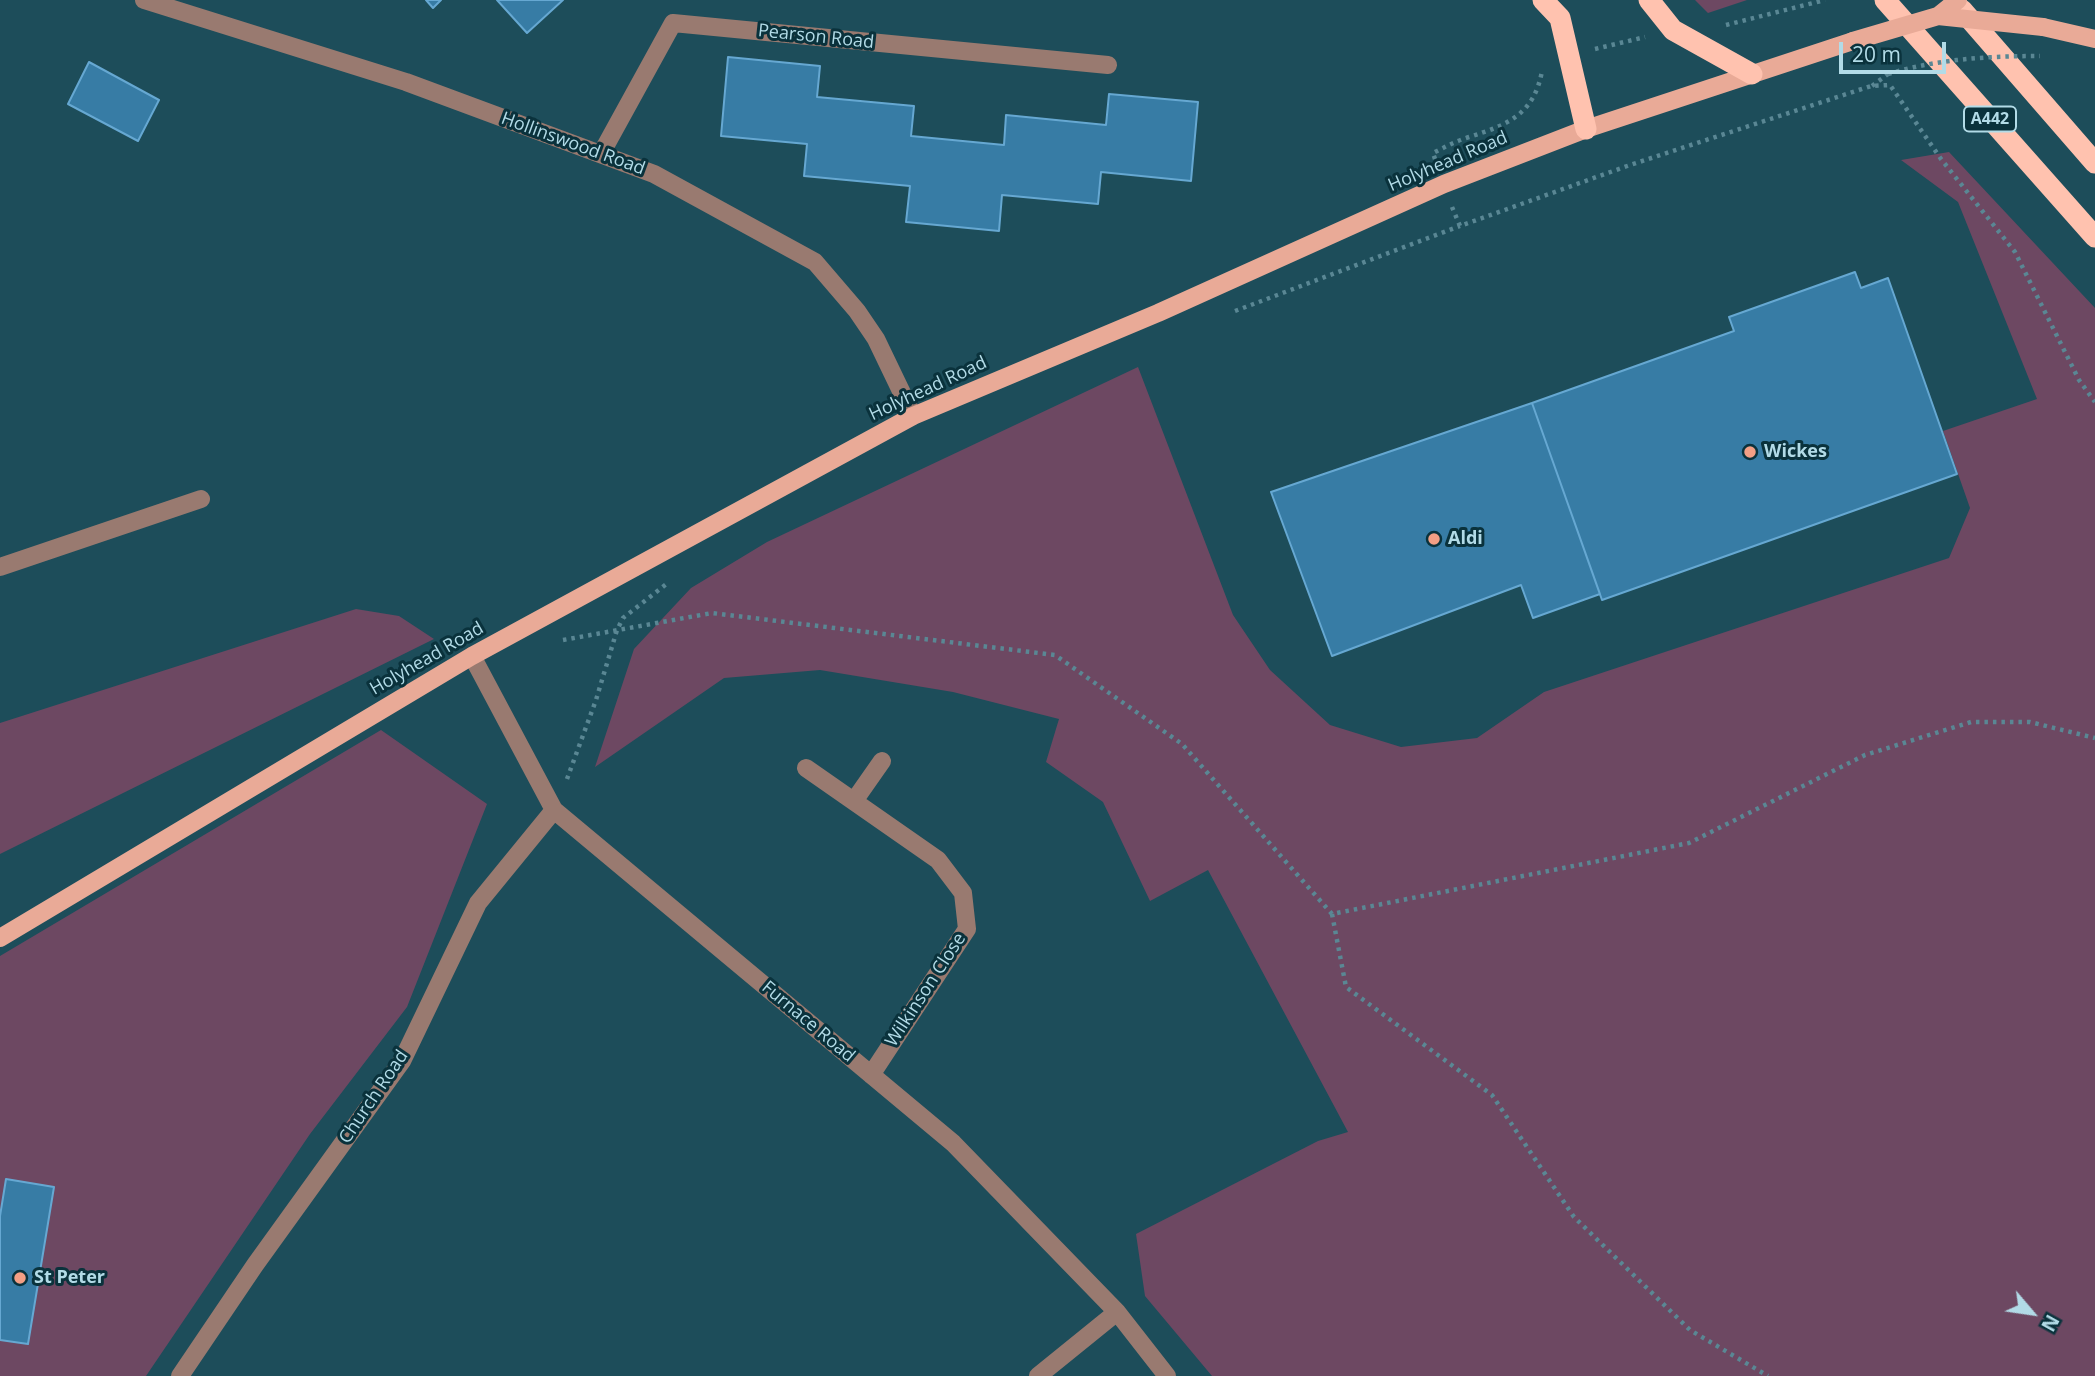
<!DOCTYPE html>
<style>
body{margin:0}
#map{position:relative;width:2095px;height:1376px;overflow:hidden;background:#1d4d5a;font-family:"Open Sans",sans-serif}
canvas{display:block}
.north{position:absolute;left:1997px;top:1278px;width:70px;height:70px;-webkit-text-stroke:5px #0a323c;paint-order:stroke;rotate:119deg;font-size:19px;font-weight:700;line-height:28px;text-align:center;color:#b2dbe7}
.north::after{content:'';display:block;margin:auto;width:24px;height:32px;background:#b2dbe7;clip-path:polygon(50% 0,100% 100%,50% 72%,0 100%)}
.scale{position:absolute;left:1839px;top:42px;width:107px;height:32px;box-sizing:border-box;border:4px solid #b2dbe7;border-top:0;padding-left:9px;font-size:21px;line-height:24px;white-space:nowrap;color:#b2dbe7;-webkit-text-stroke:5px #0a323c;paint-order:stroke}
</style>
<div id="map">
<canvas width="2095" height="1376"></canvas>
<div class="north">N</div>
<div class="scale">20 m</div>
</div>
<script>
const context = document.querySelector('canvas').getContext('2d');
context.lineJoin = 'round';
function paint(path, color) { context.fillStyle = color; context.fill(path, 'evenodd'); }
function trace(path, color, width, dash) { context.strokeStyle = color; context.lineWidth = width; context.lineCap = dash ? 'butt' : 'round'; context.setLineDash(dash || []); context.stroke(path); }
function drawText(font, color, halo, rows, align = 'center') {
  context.font = font + ' "Open Sans",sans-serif'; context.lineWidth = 6; context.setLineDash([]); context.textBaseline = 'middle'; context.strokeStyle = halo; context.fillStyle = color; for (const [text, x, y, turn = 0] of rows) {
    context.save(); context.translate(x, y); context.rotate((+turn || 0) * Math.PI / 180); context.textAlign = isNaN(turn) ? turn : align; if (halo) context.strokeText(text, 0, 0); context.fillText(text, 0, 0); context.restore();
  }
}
paint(new Path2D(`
 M 1695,0 L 1747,0 L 1708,13 Z
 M 1949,152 L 2095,308 L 2095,1376 L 1212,1376 L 1145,1296 L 1136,1234 L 1318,1141 L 1348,1132 L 1208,870 L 1150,901 L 1103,802 L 1046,762 L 1059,719 L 953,692 L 820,670 L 724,678 L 595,767 L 634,649 L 691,588 L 767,542 L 1138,367 L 1233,615 L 1270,670 L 1330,725 L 1401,747 L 1477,738 L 1544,692 L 1949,558 L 1970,508 L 1943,431 L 2037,399 L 1958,202 L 1901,160 Z
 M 356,609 L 399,616 L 434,639 L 0,854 L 0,723 Z
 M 381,730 L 487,804 L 407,1007 L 310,1134 L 146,1376 L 0,1376 L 0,956 Z`), '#6d4862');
const building = new Path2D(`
 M 426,0 L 441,0 L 433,8 Z
 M 497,0 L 563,0 L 527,33 Z
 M 728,57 L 820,66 L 817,97 L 914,106 L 911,136 L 1004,145 L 1006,115 L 1106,125 L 1109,94 L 1198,102 L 1191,181 L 1101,172 L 1098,204 L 1002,195 L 999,231 L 906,222 L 910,186 L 804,176 L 807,144 L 721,136 Z
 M 89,62 L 159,100 L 138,141 L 68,104 Z
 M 1855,272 L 1861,288 L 1888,278 L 1957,474 L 1602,600 L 1532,403 L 1734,331 L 1729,317 Z
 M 1532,403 L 1600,594 L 1533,618 L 1521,585 L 1332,656 L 1271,492 Z
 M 6,1179 L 54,1187 L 28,1344 L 0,1340 L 0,1216 Z`);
paint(building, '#377ca5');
trace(building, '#66a8d2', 2);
trace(new Path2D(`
 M 1726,25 L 1825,0
 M 1595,49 L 1645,37
 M 1872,86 L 1888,74
 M 1435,159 L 1433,153 C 1445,147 1456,141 1469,137 C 1507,125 1534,115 1542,71
 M 1452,207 L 1460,226 L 1630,165 L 1871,86 L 1890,85 L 1941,159 L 2015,252 L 2079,380 L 2095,402
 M 1235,311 L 1460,226
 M 563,640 L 712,613 L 1055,655 L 1182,744 L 1332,914 L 1689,843 L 1865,755 L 1971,722 L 2030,722 L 2095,738
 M 567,779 L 596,700 L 617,630 L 623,618 L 669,582
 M 1332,914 L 1346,987 L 1492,1095 L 1574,1217 L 1690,1330 L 1768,1376`), '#5a8794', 4.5, [3.5, 5]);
trace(new Path2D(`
 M 144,0 L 406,82 L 654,174 L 815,262 L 857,311 L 876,339 L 913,416
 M 601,154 L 673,23 L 1108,65
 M 0,567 L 201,499
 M 472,656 L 554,810 L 953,1143 L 1117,1312 L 1167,1376
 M 806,768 L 938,860 L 963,893 L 967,929 L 871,1075
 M 854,801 L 882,761
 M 180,1376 L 255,1265 L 402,1061 L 478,903 L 554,810
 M 1038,1376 L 1117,1312`), '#997a70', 18);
trace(new Path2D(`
 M 2043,27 L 2095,39
 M 0,938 L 472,656 L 913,416 L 1158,313 L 1444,184 L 1586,129 L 1853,41`), '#e9aa97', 18);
trace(new Path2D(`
 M 1543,0 L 1560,18 L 1586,129
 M 1649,0 L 1673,30 L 1752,74
 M 1885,0 L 2095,237
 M 1962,10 L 2095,163`), '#ffc2af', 21);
trace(new Path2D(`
 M 1888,74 C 1938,59 1988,56 2040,56`), '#5a8794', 4.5, [3.5, 5]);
trace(new Path2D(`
 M 1938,16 L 2043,27
 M 1853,41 L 1938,16 L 1958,0`), '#e9aa97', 18);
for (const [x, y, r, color] of [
 [1750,452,7,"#f39f85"],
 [1434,539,7,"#f39f85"],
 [20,1278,7,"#f39f85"]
]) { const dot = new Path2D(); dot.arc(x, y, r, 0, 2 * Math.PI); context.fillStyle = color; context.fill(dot); trace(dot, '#0a323c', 2.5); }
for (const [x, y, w] of [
 [1990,119,52]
]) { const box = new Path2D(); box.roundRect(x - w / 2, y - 12.5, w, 25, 5); context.fillStyle = '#0a323c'; context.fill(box); trace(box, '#b2dbe7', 2); }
drawText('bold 16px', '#b2dbe7', null, [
 ["A442",1990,119]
]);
drawText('18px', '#b2dbe7', '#0a323c', [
 ["Pearson Road",816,37,6],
 ["Hollinswood Road",573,144,20],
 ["Holyhead Road",1448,162,-23],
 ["Holyhead Road",928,389,-25],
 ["Holyhead Road",427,659,-30],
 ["Wilkinson Close",926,990,-57],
 ["Furnace Road",808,1022,40],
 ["Church Road",374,1097,-56]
]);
drawText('bold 18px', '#b2dbe7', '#0a323c', [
 ["Wickes",1764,452],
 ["Aldi",1448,539],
 ["St Peter",34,1278]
], 'left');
</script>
